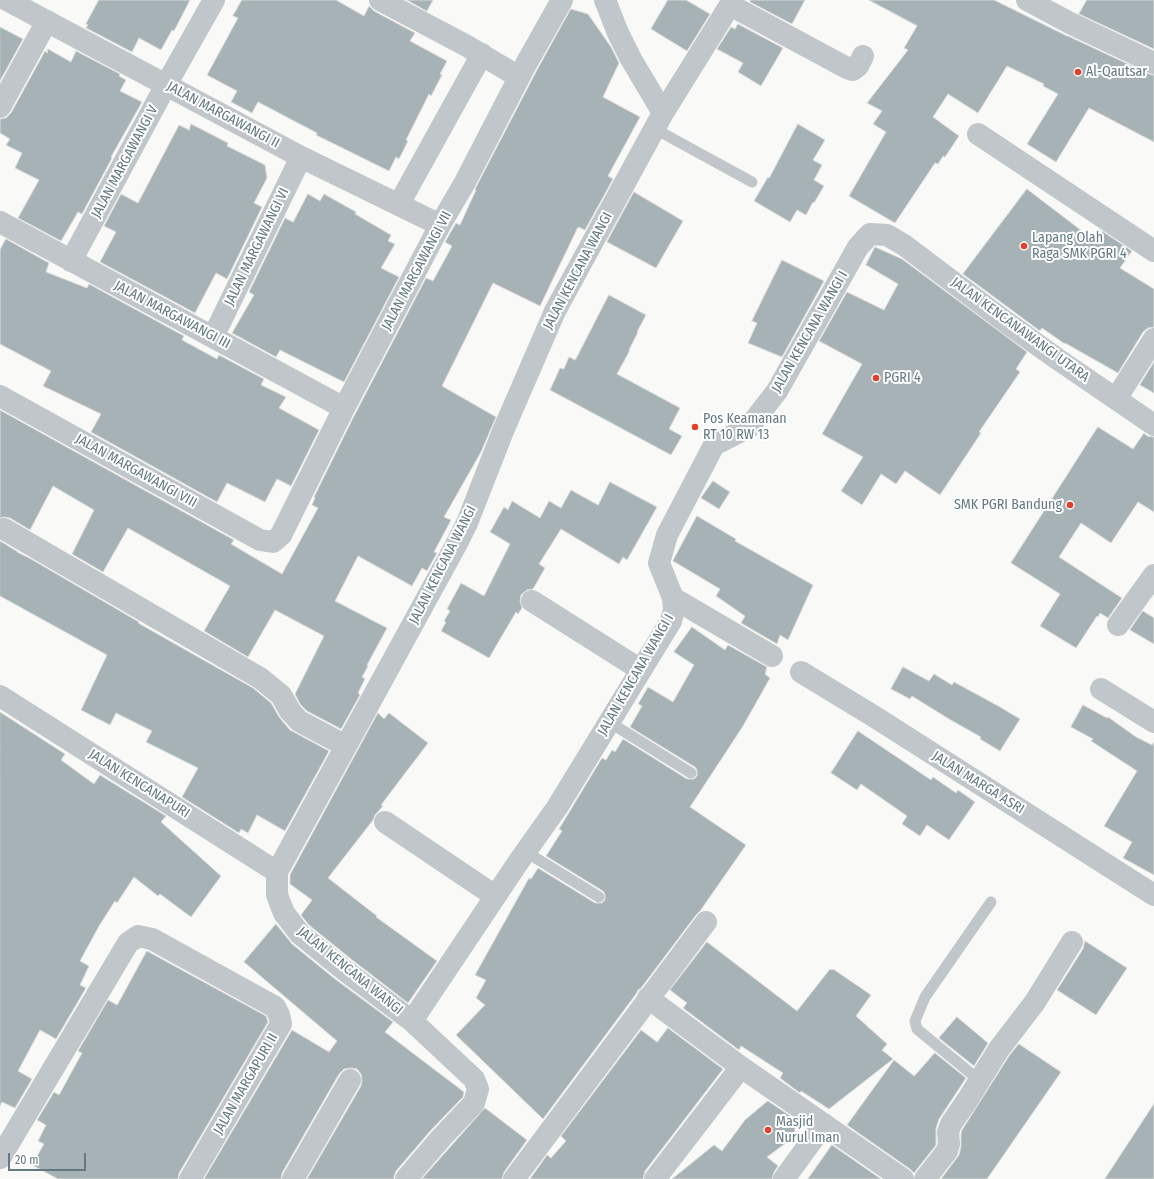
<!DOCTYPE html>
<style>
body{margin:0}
#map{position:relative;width:1154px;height:1179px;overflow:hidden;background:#f9f9f7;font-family:"Fira Sans Condensed",sans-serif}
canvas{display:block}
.scale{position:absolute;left:8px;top:1153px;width:78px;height:18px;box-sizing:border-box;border:2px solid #647982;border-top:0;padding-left:5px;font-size:12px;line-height:14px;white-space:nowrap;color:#647982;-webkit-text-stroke:3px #fff;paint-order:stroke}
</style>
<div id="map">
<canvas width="1154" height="1179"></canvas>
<div class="scale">20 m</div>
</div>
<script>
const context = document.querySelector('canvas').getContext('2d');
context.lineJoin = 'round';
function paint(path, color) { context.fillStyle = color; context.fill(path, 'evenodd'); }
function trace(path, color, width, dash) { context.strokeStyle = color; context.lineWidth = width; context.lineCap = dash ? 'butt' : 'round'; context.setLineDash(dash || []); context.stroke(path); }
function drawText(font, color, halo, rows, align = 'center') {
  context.font = font + ' "Fira Sans Condensed",sans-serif'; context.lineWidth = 4; context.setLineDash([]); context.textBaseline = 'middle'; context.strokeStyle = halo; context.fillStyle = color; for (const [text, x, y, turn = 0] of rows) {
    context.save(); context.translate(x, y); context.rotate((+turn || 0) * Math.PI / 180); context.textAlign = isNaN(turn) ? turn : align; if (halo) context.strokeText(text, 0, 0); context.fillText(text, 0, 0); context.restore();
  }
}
const building = new Path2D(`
 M 99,0 L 190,0 L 174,31 L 172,30 L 161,50 L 139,38 L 132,52 L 86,28 L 88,25 L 86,24 Z
 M 242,0 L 336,0 L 364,16 L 369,6 L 374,11 L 415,33 L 410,41 L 447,61 L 440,74 L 442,75 L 431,96 L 429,94 L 406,140 L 408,141 L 399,159 L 396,157 L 389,171 L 316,135 L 317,133 L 258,102 L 252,113 L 231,102 L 237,91 L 207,75 L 238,18 L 233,16 Z
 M 407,0 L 433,0 L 427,11 Z
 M 668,0 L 686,0 L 710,14 L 687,51 L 651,29 Z
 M 751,0 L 805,0 L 792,24 L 750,2 Z
 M 869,0 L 994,0 L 1067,36 L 1068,36 L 1149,74 L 1154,75 L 1154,142 L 1089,108 L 1056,162 L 1027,144 L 1058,94 L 1043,86 L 1044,84 L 1007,66 L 978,113 L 948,94 L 933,117 L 959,136 L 945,157 L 943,156 L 938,164 L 935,163 L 895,223 L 849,196 L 886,132 L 873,124 L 882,111 L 867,103 L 908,50 L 904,48 L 917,26 Z
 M 1087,0 L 1154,0 L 1154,49 L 1079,14 Z
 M 571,9 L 588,14 L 611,47 L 619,63 L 603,97 L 640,117 L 608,176 L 613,179 L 585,230 L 578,227 L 540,306 L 493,283 L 442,386 L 496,417 L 481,452 L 444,517 L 451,520 L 434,552 L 437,553 L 427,571 L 422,568 L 412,586 L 358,556 L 335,601 L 387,628 L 367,665 L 368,666 L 362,677 L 365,679 L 358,693 L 360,695 L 341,729 L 307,711 L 300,704 L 295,694 L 324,636 L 275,610 L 248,657 L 204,631 L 230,586 L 128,528 L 103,572 L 72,554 L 94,510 L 53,486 L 30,530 L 10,518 L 4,517 L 0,518 L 0,410 L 234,540 L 231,544 L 282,574 L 318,508 L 312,505 L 315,498 L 314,497 L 353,418 L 426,278 L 433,281 L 452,246 L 445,242 L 456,223 L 460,225 L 476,190 L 475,189 L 537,70 Z
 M 738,24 L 783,48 L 761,86 L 738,72 L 743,63 L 717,49 L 731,27 L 735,29 Z
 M 0,27 L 23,39 L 0,81 Z
 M 48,49 L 71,62 L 76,51 L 120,74 L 119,76 L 126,80 L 120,91 L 142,102 L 111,157 L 112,158 L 82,214 L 78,212 L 61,241 L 18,218 L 39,180 L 15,168 L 22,153 L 6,145 L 10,139 L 0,133 L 0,119 L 6,118 L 11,113 L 45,51 L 47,53 Z
 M 191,124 L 228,143 L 227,146 L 265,165 L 267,178 L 254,203 L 262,207 L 227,279 L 216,273 L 195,313 L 100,262 L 116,232 L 104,226 L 121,194 L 138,203 L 179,125 L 189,130 Z
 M 798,124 L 825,140 L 813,160 L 822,165 L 814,180 L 824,186 L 814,203 L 813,202 L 806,215 L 797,210 L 790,222 L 754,201 L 768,177 L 769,178 Z
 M 1027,189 L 1095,241 L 1102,231 L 1132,251 L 1120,268 L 1154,289 L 1154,327 L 1148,328 L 1143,332 L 1118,373 L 1065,343 L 1065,344 L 1042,328 L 1040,331 L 963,274 Z
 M 634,192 L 683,221 L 656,268 L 607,242 Z
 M 308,194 L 320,201 L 324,194 L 356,212 L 355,214 L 391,235 L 388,241 L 395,244 L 381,268 L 399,277 L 344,382 L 280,350 L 276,357 L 232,333 L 254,295 L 249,292 L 285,218 L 293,222 Z
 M 6,239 L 49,263 L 46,272 L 87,288 L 89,284 L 184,336 L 182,340 L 217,359 L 219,355 L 264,379 L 261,385 L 286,397 L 279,408 L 319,430 L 291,486 L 277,479 L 265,502 L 227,483 L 217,502 L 91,432 L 101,414 L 43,386 L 51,371 L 0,344 L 0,250 Z
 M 875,247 L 902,259 L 1027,352 L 1016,369 L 1020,372 L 979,432 L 981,433 L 940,495 L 905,471 L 896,484 L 881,474 L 862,505 L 841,491 L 863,457 L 822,434 L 862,364 L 819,341 L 847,292 L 884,310 L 898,284 L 866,265 Z
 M 782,260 L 824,281 L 782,357 L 748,343 L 757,323 L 752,321 Z
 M 609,295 L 646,315 L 637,332 L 638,332 L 629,350 L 630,350 L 617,374 L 680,408 L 669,429 L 682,436 L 671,455 L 550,390 L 560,368 L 564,369 L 569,357 L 575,360 Z
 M 1154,362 L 1154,393 L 1140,385 Z
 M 1098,427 L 1133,449 L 1144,433 L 1147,436 L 1154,437 L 1154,512 L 1138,502 L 1111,543 L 1081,523 L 1059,557 L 1122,598 L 1108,618 L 1100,613 L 1098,617 L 1097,616 L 1076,648 L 1040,626 L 1060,594 L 1011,563 Z
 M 713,481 L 730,492 L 719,509 L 701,498 Z
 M 610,482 L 657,507 L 627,560 L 623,557 L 619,564 L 561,529 L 539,564 L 545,568 L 533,589 L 527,590 L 521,595 L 520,601 L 522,608 L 518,614 L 516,612 L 489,658 L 441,631 L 446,622 L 444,621 L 450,611 L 447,609 L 461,583 L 484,596 L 510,544 L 490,532 L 504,507 L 508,510 L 512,501 L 540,518 L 549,501 L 561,508 L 571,490 L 598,505 Z
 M 697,516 L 736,539 L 735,541 L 813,585 L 788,640 L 780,635 L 777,644 L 741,623 L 745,616 L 716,596 L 720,589 L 673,561 Z
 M 0,541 L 18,552 L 17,552 L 31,559 L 139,622 L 138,623 L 253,688 L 271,703 L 279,717 L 290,730 L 329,751 L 285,831 L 257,815 L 248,833 L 241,829 L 239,833 L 182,797 L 198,768 L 146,742 L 152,731 L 116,713 L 110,725 L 81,710 L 107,655 L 0,596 Z
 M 1143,611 L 1154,618 L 1154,644 L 1130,630 Z
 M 692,627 L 725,650 L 728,645 L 767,667 L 765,674 L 770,678 L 743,726 L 690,807 L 746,845 L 700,911 L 696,915 L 641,988 L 638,990 L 636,994 L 543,1119 L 456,1035 L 485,1005 L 476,998 L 486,980 L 475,975 L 524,887 L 529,878 L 531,879 L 538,868 L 595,903 L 602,903 L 605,900 L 605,894 L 603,891 L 546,856 L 562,831 L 559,829 L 602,758 L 606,760 L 612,750 L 615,752 L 623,739 L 687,779 L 694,779 L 697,776 L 697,770 L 695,767 L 630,727 L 642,706 L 638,704 L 648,687 L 673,702 L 694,665 L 674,652 Z
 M 903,667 L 929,681 L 934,674 L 952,685 L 954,682 L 1000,707 L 1020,719 L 1000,751 L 980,739 L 981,737 L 949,719 L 912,696 L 910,699 L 891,689 Z
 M 1083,705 L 1107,718 L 1108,717 L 1136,737 L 1152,745 L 1154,742 L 1154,875 L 1123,858 L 1132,842 L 1104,826 L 1137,771 L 1091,741 L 1093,739 L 1071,727 Z
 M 0,712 L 65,754 L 61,760 L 94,784 L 100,775 L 166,816 L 161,822 L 221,876 L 191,917 L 160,894 L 158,896 L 134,877 L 117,903 L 115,901 L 99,926 L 80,961 L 89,966 L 80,985 L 86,988 L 56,1039 L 40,1030 L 18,1071 L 32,1079 L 15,1108 L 2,1102 L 0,1106 Z
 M 378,713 L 384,719 L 389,713 L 428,743 L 381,805 L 383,806 L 375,815 L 373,820 L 328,878 L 377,916 L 376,917 L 437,961 L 408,1003 L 351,959 L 309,925 L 301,915 L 312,900 L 290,884 L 290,875 Z
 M 858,731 L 931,780 L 933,777 L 956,793 L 958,790 L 975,802 L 949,840 L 927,825 L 920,836 L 902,824 L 907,816 L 861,784 L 857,790 L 831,773 Z
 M 276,924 L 292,944 L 335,979 L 393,1022 L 385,1032 L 464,1092 L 463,1097 L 431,1130 L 396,1171 L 394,1176 L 394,1179 L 307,1179 L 361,1086 L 362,1080 L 361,1074 L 357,1069 L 350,1068 L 344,1069 L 339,1074 L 282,1173 L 281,1179 L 204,1179 L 292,1030 L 329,1052 L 337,1041 L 244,962 Z
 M 1085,941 L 1127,968 L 1096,1015 L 1057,990 L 1083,949 Z
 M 707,942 L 797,1011 L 830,969 L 832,970 L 833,969 L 871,995 L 856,1016 L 887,1044 L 882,1050 L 893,1059 L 829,1109 L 801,1091 L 800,1093 L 780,1078 L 783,1073 L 741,1046 L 739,1050 L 683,1008 L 687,1003 L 670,990 Z
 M 147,951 L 266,1016 L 268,1022 L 179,1173 L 178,1179 L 58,1179 L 32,1165 L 44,1144 L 38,1141 L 46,1125 L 37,1120 L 54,1092 L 59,1095 L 82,1053 L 78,1051 L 108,1000 L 117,1005 Z
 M 957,1017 L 988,1043 L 974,1066 L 939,1038 Z
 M 668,1028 L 723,1069 L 645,1171 L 643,1179 L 530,1179 L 547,1155 L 551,1158 L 566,1141 L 561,1136 L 641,1030 L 657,1042 Z
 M 1019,1044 L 1061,1072 L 987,1179 L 941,1179 L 959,1155 L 961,1147 L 961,1134 L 962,1130 L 1009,1056 Z
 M 935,1053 L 966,1078 L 939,1119 L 936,1128 L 936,1145 L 914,1173 L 910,1169 L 847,1125 L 894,1060 L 914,1076 Z
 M 768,1101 L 796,1120 L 794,1137 L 767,1157 L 778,1166 L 774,1172 L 772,1179 L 672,1179 L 714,1145 L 722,1151 L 745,1120 Z
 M 1154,1104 L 1154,1179 L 1105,1179 Z
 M 485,1108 L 527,1140 L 504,1172 L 502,1179 L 422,1179 Z
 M 832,1145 L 881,1179 L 808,1179 Z`);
paint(building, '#a7b2b6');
trace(building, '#dbdbd9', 1);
trace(new Path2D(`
 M 655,129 L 752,182
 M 609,722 L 691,773
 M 526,852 L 599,897
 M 979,1080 L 917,1029 L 915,1021 L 925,997 L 991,902`), '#c0c6c9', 11);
trace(new Path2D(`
 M 7,0 L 301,157 L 440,225
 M 380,0 L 467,46 L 519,77
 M 1027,0 L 1070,23 L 1154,63
 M 0,107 L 47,21
 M 663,113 L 730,5 L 847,68 L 853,70 L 858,66 L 863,56
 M 978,134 L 1154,251
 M 399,204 L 482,54
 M 0,222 L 344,408
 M 71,261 L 166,85 L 214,0
 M 213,337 L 301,157
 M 0,396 L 260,540 L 273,542 L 281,535 L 342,412 L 440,225 L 464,184 L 526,64 L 562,0
 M 1116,399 L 1154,339
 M 4,529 L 260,678 L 281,695 L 290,711 L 299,721 L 346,746
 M 673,598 L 772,656
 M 532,601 L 641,670
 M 1118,625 L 1154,575
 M 801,672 L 875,717 L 1154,895
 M 1101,689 L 1154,722
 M 0,696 L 277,872
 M 385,822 L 495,896
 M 648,998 L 741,1067 L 903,1179
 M 412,1021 L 517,864 L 558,806 L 671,621 L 674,610 L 673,598 L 659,563 L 667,535 L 714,445 L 749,427 L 777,391 L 858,247 L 870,234 L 887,235 L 904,245 L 1006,322 L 1056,358 L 1154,425
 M 0,1158 L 128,943 L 138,936 L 152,939 L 275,1007 L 279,1015 L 281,1024 L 190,1179
 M 293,1179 L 350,1080
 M 406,1179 L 441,1138 L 474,1103 L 478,1089 L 474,1079 L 412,1021 L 343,969 L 300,934 L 284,913 L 277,895 L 277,872 L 456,545 L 467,523 L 503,431 L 555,311 L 663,113 L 631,59 L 618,33 L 605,0
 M 514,1179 L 706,922
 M 655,1179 L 741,1067
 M 784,1179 L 824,1124
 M 925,1179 L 947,1151 L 949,1144 L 948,1132 L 951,1124 L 968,1099 L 999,1049 L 1035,1002 L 1072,942`), '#c0c6c9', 22);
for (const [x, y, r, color] of [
 [1078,72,4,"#e43f2c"],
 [1024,246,4,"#e43f2c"],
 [876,378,4,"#e43f2c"],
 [695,427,4,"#e43f2c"],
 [1070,505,4,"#e43f2c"],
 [768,1130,4,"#e43f2c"]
]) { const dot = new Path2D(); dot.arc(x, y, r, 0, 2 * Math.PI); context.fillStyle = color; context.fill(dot); trace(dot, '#fff', 1.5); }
drawText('14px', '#647982', '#fff', [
 ["Al-Qautsar",1086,72],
 ["Lapang Olah",1032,238],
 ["Raga SMK PGRI 4",1032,254],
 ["PGRI 4",884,378],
 ["Pos Keamanan",703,419],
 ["RT 10 RW 13",703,435],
 ["SMK PGRI Bandung",1062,505,"right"],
 ["Masjid",776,1122],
 ["Nurul Iman",776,1138]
], 'left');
drawText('14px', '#647982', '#fff', [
 ["JALAN MARGAWANGI II",223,115,28],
 ["JALAN MARGAWANGI V",125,162,-62],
 ["JALAN MARGAWANGI VI",257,247,-64],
 ["JALAN MARGAWANGI VII",417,271,-62],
 ["JALAN KENCANA WANGI",578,271,-62],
 ["JALAN MARGAWANGI III",172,315,28],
 ["JALAN KENCANAWANGI UTARA",1020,330,36],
 ["JALAN KENCANA WANGI I",810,332,-60],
 ["JALAN MARGAWANGI VIII",136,471,29],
 ["JALAN KENCANA WANGI",443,565,-63],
 ["JALAN KENCANA WANGI I",636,675,-60],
 ["JALAN MARGA ASRI",978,783,32],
 ["JALAN KENCANAPURI",139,784,32],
 ["JALAN KENCANA WANGI",350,971,39],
 ["JALAN MARGAPURI II",246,1084,-60]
]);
</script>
